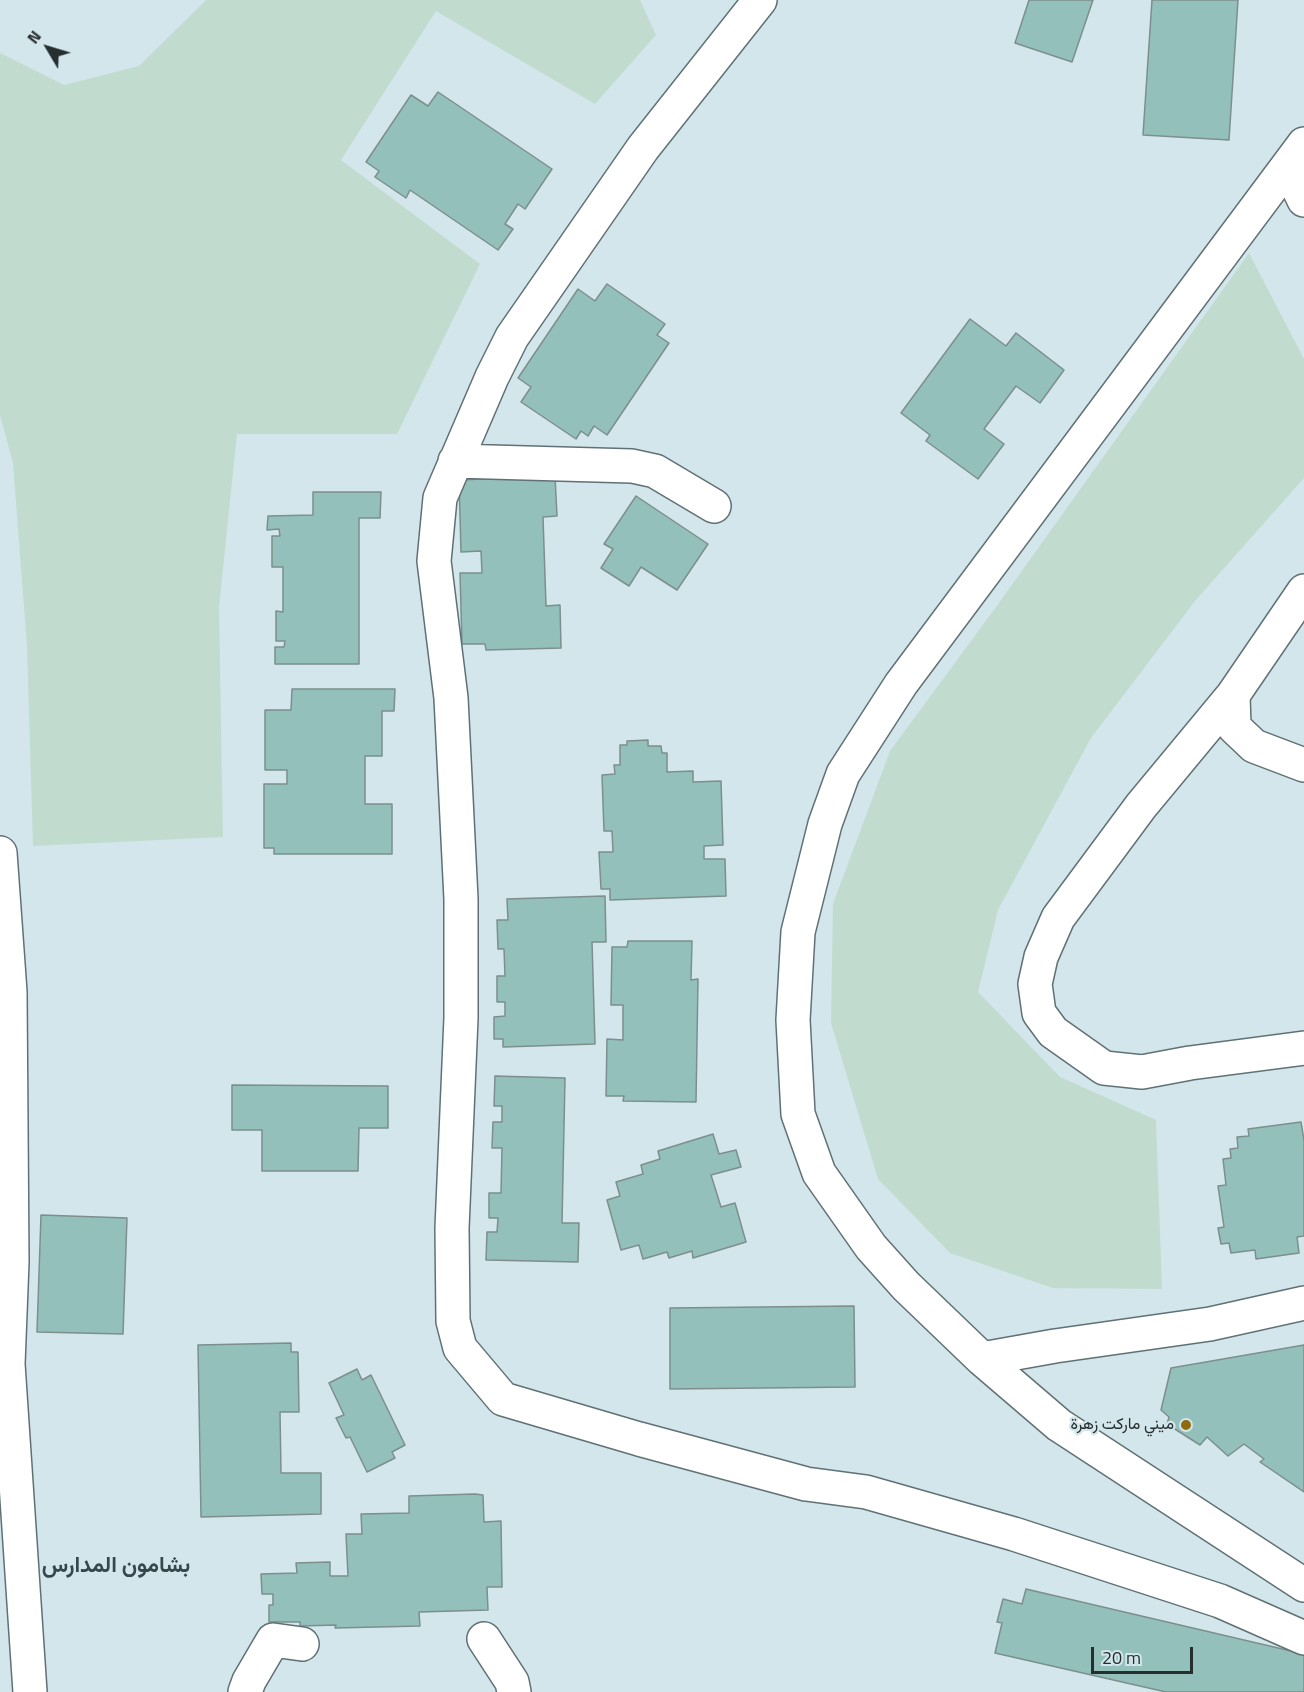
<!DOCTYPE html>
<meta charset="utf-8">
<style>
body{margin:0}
#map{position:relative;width:1304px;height:1692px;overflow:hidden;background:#d3e6eb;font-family:"Titillium Web",sans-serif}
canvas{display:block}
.north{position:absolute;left:18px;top:18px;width:60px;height:60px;-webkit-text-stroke:4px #d3e6eb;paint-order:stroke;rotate:308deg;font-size:16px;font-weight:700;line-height:24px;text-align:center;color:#262e30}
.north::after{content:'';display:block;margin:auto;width:21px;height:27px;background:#262e30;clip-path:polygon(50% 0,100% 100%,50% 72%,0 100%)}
.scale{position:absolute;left:1091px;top:1647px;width:102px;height:27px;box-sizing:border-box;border:3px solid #262e30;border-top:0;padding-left:8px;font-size:18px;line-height:21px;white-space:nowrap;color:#262e30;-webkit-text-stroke:4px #d3e6eb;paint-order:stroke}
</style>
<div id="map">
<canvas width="1304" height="1692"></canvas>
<div class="north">N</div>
<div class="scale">20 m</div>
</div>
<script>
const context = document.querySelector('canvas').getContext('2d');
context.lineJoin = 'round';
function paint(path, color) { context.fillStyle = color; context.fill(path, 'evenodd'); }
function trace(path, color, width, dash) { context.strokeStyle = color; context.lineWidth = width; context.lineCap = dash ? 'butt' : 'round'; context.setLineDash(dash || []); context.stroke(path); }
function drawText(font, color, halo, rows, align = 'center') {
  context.font = font + ' "Titillium Web",Vazirmatn,sans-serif'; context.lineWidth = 4.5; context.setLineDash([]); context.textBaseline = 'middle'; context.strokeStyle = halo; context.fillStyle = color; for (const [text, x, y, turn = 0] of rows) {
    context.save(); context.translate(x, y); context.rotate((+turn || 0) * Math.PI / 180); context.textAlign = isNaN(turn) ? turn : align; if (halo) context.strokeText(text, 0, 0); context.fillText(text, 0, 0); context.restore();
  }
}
paint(new Path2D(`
 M 206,0 L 640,0 L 656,35 L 595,104 L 436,11 L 341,160 L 480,264 L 397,434 L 237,434 L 219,607 L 223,837 L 33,846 L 27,646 L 13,463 L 0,415 L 0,53 L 64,85 L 139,66 Z
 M 1249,253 L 1304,359 L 1304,478 L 1195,601 L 1091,738 L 998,910 L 978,992 L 1060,1077 L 1156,1120 L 1162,1289 L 1053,1288 L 950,1253 L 878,1179 L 831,1023 L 833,904 L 890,751 L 996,607 Z`), '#c1dcce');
const building = new Path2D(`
 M 1029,0 L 1093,0 L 1072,62 L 1015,43 Z
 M 1152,0 L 1238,0 L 1229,140 L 1143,135 Z
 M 438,92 L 552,169 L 525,209 L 518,204 L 505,224 L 513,229 L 498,250 L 410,190 L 406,198 L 375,177 L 379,171 L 366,162 L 411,95 L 428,106 Z
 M 607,284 L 665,324 L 657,335 L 669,343 L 607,435 L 594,426 L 588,436 L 581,431 L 576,439 L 521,402 L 531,387 L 518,378 L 578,289 L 595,301 Z
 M 970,319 L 1006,346 L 1016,333 L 1064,370 L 1040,403 L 1016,386 L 984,429 L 1004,444 L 978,479 L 926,441 L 930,435 L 901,413 Z
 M 555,476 L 557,516 L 543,517 L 546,606 L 560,605 L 561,648 L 486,650 L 485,644 L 462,644 L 460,573 L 482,573 L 481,551 L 461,552 L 459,480 Z
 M 313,492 L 381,492 L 380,518 L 359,518 L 359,664 L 275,664 L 275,647 L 284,647 L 285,641 L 276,641 L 276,611 L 283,612 L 283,567 L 272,567 L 272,536 L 280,536 L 279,529 L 267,530 L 268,516 L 313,515 Z
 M 636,496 L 708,544 L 677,590 L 641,567 L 629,586 L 601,568 L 613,549 L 604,544 Z
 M 292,689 L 395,689 L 394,711 L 382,711 L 382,756 L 365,756 L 365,804 L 392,804 L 392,854 L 274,854 L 274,848 L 264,848 L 264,784 L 287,784 L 287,770 L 265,770 L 265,710 L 291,710 Z
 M 648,740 L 648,746 L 661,746 L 662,753 L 667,753 L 667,772 L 693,771 L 693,782 L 721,781 L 723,845 L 704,846 L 704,859 L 725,859 L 726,896 L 610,900 L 610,889 L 601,889 L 599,852 L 613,852 L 612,831 L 604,831 L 602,775 L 615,774 L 614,765 L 620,765 L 620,745 L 627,745 L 627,741 Z
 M 605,896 L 606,942 L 592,942 L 595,1044 L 503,1047 L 503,1039 L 494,1039 L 494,1017 L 505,1016 L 505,1002 L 497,1002 L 497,976 L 505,976 L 504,949 L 498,949 L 497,920 L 508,920 L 507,899 Z
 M 628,941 L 692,941 L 691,980 L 698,979 L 696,1102 L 623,1101 L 624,1096 L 606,1096 L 607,1039 L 623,1040 L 623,1005 L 611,1005 L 612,947 L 627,947 Z
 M 495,1076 L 565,1078 L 562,1223 L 579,1223 L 578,1262 L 486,1260 L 487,1232 L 497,1232 L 498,1218 L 489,1218 L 489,1193 L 501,1193 L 502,1148 L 492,1148 L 493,1122 L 502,1122 L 502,1106 L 494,1106 Z
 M 232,1085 L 388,1086 L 388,1128 L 359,1128 L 358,1171 L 262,1171 L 262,1130 L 232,1130 Z
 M 1301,1122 L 1304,1140 L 1304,1236 L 1297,1237 L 1299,1253 L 1256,1259 L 1255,1250 L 1231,1253 L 1229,1243 L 1221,1244 L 1218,1228 L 1224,1227 L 1218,1186 L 1226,1185 L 1223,1159 L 1231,1158 L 1230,1149 L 1238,1148 L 1237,1137 L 1249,1136 L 1248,1129 Z
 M 713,1134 L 719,1154 L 736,1150 L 741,1167 L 711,1175 L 721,1207 L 735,1203 L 746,1242 L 693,1258 L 692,1251 L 669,1258 L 667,1252 L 643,1259 L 639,1245 L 621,1250 L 607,1200 L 620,1196 L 616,1182 L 643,1174 L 641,1165 L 660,1159 L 658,1151 Z
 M 41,1215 L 127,1218 L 123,1334 L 37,1332 Z
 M 854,1306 L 855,1387 L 670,1389 L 670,1308 Z
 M 291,1343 L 291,1352 L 298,1352 L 299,1412 L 280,1412 L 281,1473 L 321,1473 L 321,1514 L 201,1517 L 198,1345 Z
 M 1304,1345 L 1304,1492 L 1260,1462 L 1264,1459 L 1244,1444 L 1228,1456 L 1207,1437 L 1200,1445 L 1167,1424 L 1169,1417 L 1161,1410 L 1171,1368 Z
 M 357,1369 L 362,1380 L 371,1375 L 405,1445 L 392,1452 L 395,1458 L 367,1472 L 350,1437 L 346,1438 L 336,1418 L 344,1415 L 329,1383 Z
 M 475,1494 L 483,1495 L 484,1522 L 501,1521 L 502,1587 L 487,1587 L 488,1610 L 419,1612 L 420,1626 L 335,1628 L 336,1625 L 300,1626 L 300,1622 L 269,1622 L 269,1605 L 273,1605 L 273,1594 L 262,1594 L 261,1574 L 297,1573 L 296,1563 L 330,1562 L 330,1576 L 348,1576 L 346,1534 L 362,1534 L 361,1514 L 409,1513 L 409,1496 Z
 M 1026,1589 L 1304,1654 L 1304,1692 L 1166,1692 L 995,1653 L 1002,1623 L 997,1622 L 1003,1599 L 1022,1604 Z`);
paint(building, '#94c0bc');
trace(building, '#7c8f8d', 1.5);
const minor = new Path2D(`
 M 760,0 L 643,148 L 512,337 L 492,377 L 440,498 L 434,561 L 451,698 L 461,899 L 461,1018 L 452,1228 L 453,1321 L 460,1348 L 503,1399 L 639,1439 L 806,1484 L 866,1492 L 1014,1534 L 1220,1601 L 1304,1638
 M 1304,144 L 901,684 L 843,774 L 825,824 L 798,932 L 793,1020 L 798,1114 L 819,1173 L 871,1247 L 906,1286 L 982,1359 L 1059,1425 L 1304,1585
 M 1288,167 L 1304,200
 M 455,461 L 632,466 L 655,471 L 714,506
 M 1304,591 L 1233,695 L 1141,806 L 1058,918 L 1041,957 L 1035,984 L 1039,1013 L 1053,1032 L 1104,1068 L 1142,1072 L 1190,1063 L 1304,1048
 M 1233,695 L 1234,727 L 1254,746 L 1304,765
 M 0,853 L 10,992 L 12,1262 L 8,1364 L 30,1692
 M 982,1359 L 1055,1346 L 1210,1324 L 1304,1303
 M 484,1639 L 512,1682 L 514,1692
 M 245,1692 L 249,1681 L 273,1640 L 302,1644`);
trace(minor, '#607175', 36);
trace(minor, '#fff', 33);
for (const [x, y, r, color] of [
 [1186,1425,6,"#8d6b0e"]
]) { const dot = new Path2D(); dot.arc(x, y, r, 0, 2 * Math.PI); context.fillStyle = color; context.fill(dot); trace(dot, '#d3e6eb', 2); }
drawText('16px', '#262e30', '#d3e6eb', [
 ["ميني ماركت زهرة",1174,1425]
], 'right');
drawText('bold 22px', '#37474b', '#d3e6eb', [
 ["بشامون المدارس",116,1567]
]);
</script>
